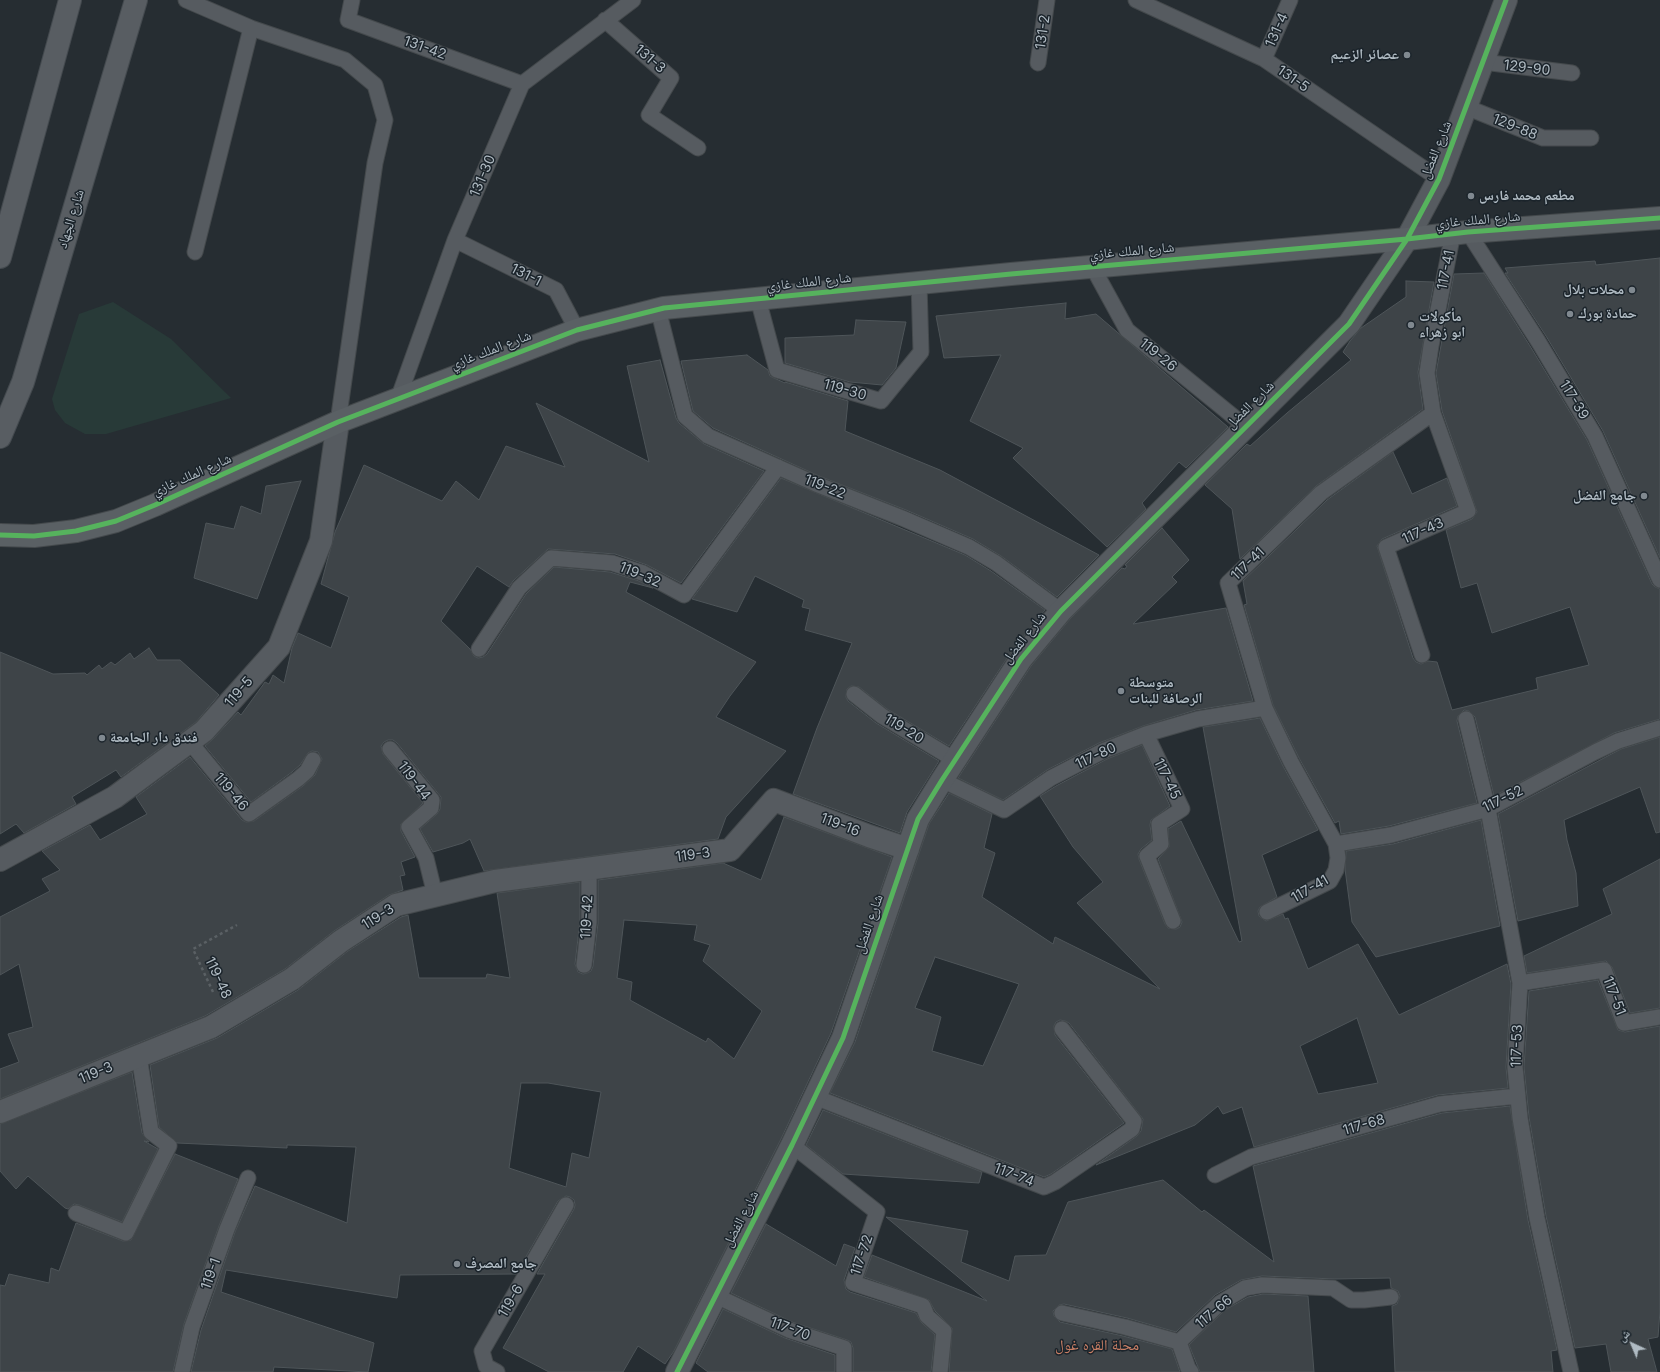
<!DOCTYPE html>
<meta charset="utf-8">
<style>
body{margin:0}
#map{position:relative;width:1660px;height:1372px;overflow:hidden;background:#262d32;font-family:Inter,"Noto Naskh Arabic",sans-serif}
canvas{display:block}
.north{position:absolute;left:1612px;top:1324px;width:40px;height:40px;-webkit-text-stroke:3px #1b242b;paint-order:stroke;rotate:316deg;font-size:11px;font-weight:700;line-height:16px;text-align:center;color:#b0bbc3}
.north::after{content:'';display:block;margin:auto;width:14px;height:18px;background:#b0bbc3;clip-path:polygon(50% 0,100% 100%,50% 72%,0 100%)}
</style>
<div id="map">
<canvas width="1660" height="1372"></canvas>
<div class="north">ش</div>
</div>
<script>
const ctx = document.querySelector('canvas').getContext('2d');
ctx.lineJoin = 'round';
function paint(path, color) {
  ctx.fillStyle = color;
  ctx.fill(path, 'evenodd');
}
function poly(rows) {
  const path = new Path2D();
  for (const r of rows) {
    path.moveTo(r[0], r[1]);
    for (let i = 2; i < r.length; i += 2) path.lineTo(r[i], r[i + 1]);
  }
  return path;
}
function trace(path, color, width, dash) {
  ctx.strokeStyle = color;
  ctx.lineWidth = width;
  ctx.lineCap = dash ? 'butt' : 'round';
  ctx.setLineDash(dash || []);
  ctx.stroke(path);
}
function drawText(font, color, halo, rows, align = 'center') {
  ctx.font = font + ' Inter,"Noto Naskh Arabic",sans-serif';
  ctx.lineWidth = 3;
  ctx.setLineDash([]);
  ctx.textBaseline = 'middle';
  ctx.strokeStyle = halo;
  ctx.fillStyle = color;
  for (const [text, x, y, turn = 0] of rows) {
    ctx.save();
    ctx.translate(x, y);
    ctx.rotate((+turn || 0) * Math.PI / 180);
    ctx.textAlign = isNaN(turn) ? turn : align;
    if (halo) ctx.strokeText(text, 0, 0);
    ctx.fillText(text, 0, 0);
    ctx.restore();
  }
}
const green = poly([
 [113,302,171,339,231,398,106,434,85,434,65,423,55,410,52,399,79,314]
]);
const building = poly([
 [1660,258,1660,558,1603,431,1546,336,1505,273,1508,273,1505,268,1595,261,1596,265,1660,258],
 [1484,273,1530,346,1587,440,1652,584,1655,587,1660,589,1660,719,1614,733,1494,796,1475,717,1469,711,1464,710,1458,716,1457,721,1477,803,1389,826,1341,834,1339,821,1335,823,1299,758,1273,705,1244,605,1247,604,1243,581,1327,500,1393,452,1412,494,1447,478,1457,506,1382,539,1377,546,1413,658,1416,662,1421,664,1428,661,1437,662,1452,710,1538,689,1536,678,1589,665,1570,607,1492,633,1477,583,1461,588,1446,530,1472,519,1477,512,1442,411,1436,373,1454,274,1484,273],
 [1406,281,1434,282,1418,372,1423,409,1316,486,1240,559,1232,509,1205,485,1247,444,1250,446,1287,413,1351,360,1343,352,1350,341,1361,328,1406,297,1406,281],
 [1066,303,1065,319,1096,314,1228,427,1186,468,1179,462,1142,503,1146,509,1107,547,1013,458,1023,448,970,421,1001,355,944,358,936,316,1066,303],
 [856,320,906,322,896,368,882,385,850,382,785,363,785,338,854,335,856,320],
 [747,355,768,370,770,376,774,378,785,383,785,382,848,401,845,431,940,470,1099,555,1057,597,1001,556,973,539,906,510,819,476,713,428,693,411,681,361,747,355],
 [660,360,676,418,679,423,704,444,764,471,681,583,647,565,615,554,548,549,513,581,509,587,477,566,441,621,470,649,474,656,478,658,483,657,487,654,526,594,554,567,610,572,639,581,653,588,630,582,626,592,756,662,730,696,716,717,786,751,726,817,718,839,484,871,470,839,463,843,433,852,420,829,437,814,440,809,441,797,397,743,393,740,388,740,384,742,381,746,383,754,423,803,401,824,401,831,415,857,401,862,405,875,400,876,403,890,389,895,334,931,285,969,205,1016,0,1099,0,1069,19,1062,8,1034,33,1027,19,964,0,975,0,917,50,891,42,879,60,870,42,851,90,825,100,840,147,814,136,797,190,757,242,820,246,822,254,821,303,786,315,775,322,759,318,752,312,751,308,753,300,765,292,772,251,802,205,746,213,739,238,712,241,715,265,682,269,684,273,675,284,683,292,648,298,633,331,648,349,597,321,584,335,532,364,465,442,501,456,481,479,500,506,446,565,467,536,403,649,462,627,366,660,360],
 [781,478,965,555,991,571,1045,610,1011,652,949,746,887,709,859,687,851,686,847,689,846,697,848,701,876,723,939,761,907,812,900,833,793,794,817,728,852,643,805,630,810,609,802,607,804,600,755,576,737,612,692,599,781,478],
 [301,481,257,599,194,578,206,523,234,529,241,506,261,514,266,486,301,481],
 [1162,528,1189,560,1172,577,1177,582,1133,624,1226,608,1253,701,1196,710,1143,726,1099,743,1047,770,1003,800,958,778,1031,666,1070,619,1122,568,1125,569,1127,566,1125,565,1162,528],
 [149,648,157,660,180,660,219,695,196,722,121,777,116,770,72,797,76,804,24,833,16,824,0,834,0,652,53,674,85,673,87,675,99,665,102,669,111,662,115,665,130,653,134,659,149,648],
 [1260,718,1283,766,1318,830,1262,855,1277,897,1260,907,1258,911,1259,916,1266,921,1283,914,1285,919,1288,918,1308,969,1358,944,1399,1015,1507,964,1511,984,1506,1067,1508,1088,1438,1095,1254,1147,1242,1107,1223,1114,1218,1106,1195,1125,1096,1165,1137,1136,1141,1131,1143,1119,1069,1023,1065,1021,1060,1020,1056,1022,1054,1026,1055,1035,1124,1123,1051,1174,1044,1177,830,1093,855,1042,929,824,949,793,992,814,984,848,995,853,982,897,1053,944,1055,937,1160,989,1077,903,1103,882,1073,847,1040,796,1056,786,1107,759,1142,745,1170,806,1151,820,1150,825,1152,840,1141,849,1138,854,1139,859,1165,924,1168,928,1176,929,1180,927,1182,922,1158,859,1169,847,1168,829,1181,821,1239,942,1242,941,1203,727,1260,718],
 [935,957,1019,984,983,1066,932,1051,941,1017,915,1008,935,957],
 [1357,1018,1378,1083,1318,1094,1300,1046,1357,1018],
 [1660,737,1660,832,1656,833,1640,787,1564,820,1567,840,1576,873,1578,906,1518,921,1498,814,1621,749,1660,737],
 [784,817,892,857,831,1033,781,1139,674,1351,665,1364,638,1346,623,1372,549,1372,503,1348,545,1274,537,1274,574,1209,575,1205,574,1200,570,1197,566,1196,558,1201,516,1274,400,1275,397,1298,226,1270,221,1292,374,1343,368,1372,274,1367,273,1372,191,1372,201,1330,235,1232,255,1186,347,1223,356,1147,287,1145,287,1148,177,1143,159,1127,150,1065,217,1038,298,990,348,951,401,917,408,915,419,978,486,978,487,974,510,978,497,893,580,882,580,921,575,964,578,972,583,974,587,973,591,971,593,966,598,923,598,880,723,863,761,880,784,817],
 [624,920,697,925,694,940,710,945,703,961,762,1011,734,1059,708,1038,706,1042,630,1000,632,982,617,978,624,920],
 [521,1083,548,1083,601,1092,589,1158,572,1153,566,1187,509,1168,521,1083],
 [1481,820,1500,926,1376,957,1352,922,1345,869,1346,851,1393,844,1481,820],
 [1660,859,1660,1008,1630,1013,1612,967,1606,961,1527,973,1524,956,1612,914,1603,889,1660,859],
 [1598,980,1618,1030,1625,1032,1660,1026,1660,1311,1658,1337,1648,1339,1657,1372,1611,1372,1606,1344,1575,1348,1546,1216,1529,1117,1524,1067,1529,991,1598,980],
 [132,1072,142,1133,149,1142,144,1141,158,1149,122,1222,79,1205,74,1204,68,1209,65,1208,28,1176,16,1189,0,1171,0,1124,132,1072],
 [1510,1106,1528,1220,1557,1350,1551,1351,1553,1372,1395,1372,1392,1306,1397,1304,1400,1296,1398,1291,1391,1288,1390,1278,1335,1279,1262,1276,1241,1280,1215,1295,1176,1332,1127,1318,1064,1304,1059,1305,1053,1311,1054,1316,1060,1322,1123,1336,1172,1349,1180,1372,949,1372,952,1328,935,1311,929,1300,864,1277,872,1255,987,1301,886,1217,968,1231,961,1262,1009,1281,1015,1256,1046,1255,1068,1202,1163,1180,1202,1212,1204,1210,1274,1262,1253,1166,1442,1113,1510,1106],
 [823,1110,982,1172,979,1183,843,1174,806,1145,823,1110],
 [175,1154,238,1179,219,1226,184,1324,173,1372,0,1372,0,1285,5,1286,9,1274,49,1283,51,1268,59,1271,76,1223,123,1241,131,1240,175,1154],
 [766,1224,836,1266,844,1244,855,1248,844,1280,846,1289,850,1292,916,1313,921,1322,935,1335,931,1372,853,1372,853,1348,851,1342,847,1340,792,1322,731,1293,766,1224],
 [1263,1294,1308,1296,1314,1372,1200,1372,1189,1345,1225,1310,1248,1297,1263,1294],
 [723,1309,785,1338,835,1355,835,1372,708,1372,696,1363,723,1309]
]);
const path = poly([
 [213,992,193,949,237,925]
]);
const lane = poly([
 [186,0,251,28,345,60,375,85,385,120,375,163,338,422],
 [352,0,348,20,522,84],
 [1136,0,1264,59,1439,179],
 [605,20,671,78,649,115,698,148],
 [1264,59,1290,0],
 [1483,62,1572,73],
 [1038,63,1047,0],
 [1466,107,1543,138,1591,138],
 [1468,232,1538,341,1595,436,1660,580],
 [455,240,556,290,577,330],
 [195,252,251,28],
 [1092,266,1127,330,1245,426],
 [758,299,777,370,881,401,921,352,919,283],
 [658,309,685,416,708,436,816,484,902,518,969,547,996,563,1061,611],
 [398,399,455,240,522,84,633,0],
 [479,649,519,588,551,558,612,563,643,573,684,595,778,467],
 [1422,655,1386,547,1468,511,1433,413],
 [854,694,882,716,955,760],
 [1466,719,1488,809,1520,983,1515,1067,1520,1118,1537,1218,1571,1372],
 [1146,734,1182,809,1159,824,1161,844,1147,856,1173,921],
 [189,741,249,814,298,779,307,771,313,760],
 [390,749,432,800,431,808,409,827,426,858,435,895],
 [942,780,1004,810,1051,778,1103,751,1146,734,1198,719,1265,708],
 [1336,844,1391,835,1488,809,1595,752,1618,741,1660,728],
 [1267,912,1330,881,1336,870,1338,858,1336,844,1291,762,1265,708,1228,583,1321,493,1433,413,1427,373,1431,346,1453,233],
 [584,965,589,922,589,869],
 [1520,983,1604,970,1624,1023,1660,1017],
 [815,1097,1044,1187,1055,1182,1132,1129,1134,1121,1062,1029],
 [792,1145,877,1212,853,1283,923,1306,927,1316,944,1331,940,1372],
 [1215,1175,1251,1157,1440,1104,1518,1096],
 [76,1213,126,1233,169,1146,151,1132,139,1056],
 [716,1296,789,1330,844,1348,844,1372],
 [1062,1313,1125,1327,1179,1342,1220,1303,1245,1288,1262,1285,1333,1288,1351,1300,1364,1300,1391,1297],
 [1179,1342,1188,1368,1191,1372],
 [182,1372,192,1327,227,1229,248,1178],
 [497,1372,486,1366,482,1351,566,1205]
]);
const street = poly([
 [0,860,115,797,204,731,279,647,321,541,338,422],
 [0,1112,211,1027,292,979,341,941,396,905,495,881,730,850,774,800,869,836,908,849],
 [677,1372,792,1145,843,1038,918,819,942,780,1021,659,1061,611,1349,324,1407,239,1439,179,1506,0]
]);
const secondary = poly([
 [0,535,34,536,76,531,116,521,155,505,338,422,398,399,577,330,664,308,1011,274,1407,239,1468,232,1660,218]
]);
const primary = poly([
 [0,257,70,0],
 [0,437,23,382,136,0]
]);
const cycleway = poly([
 [0,535,34,536,76,531,116,521,155,505,338,422,398,399,577,330,664,308,1011,274,1407,239,1468,232,1660,218],
 [677,1372,792,1145,843,1038,918,819,942,780,1021,659,1061,611,1349,324,1407,239,1439,179,1506,0]
]);
const markers = [
 [1407,55,4,"#808990"],
 [1471,196,4,"#808990"],
 [1632,290,4,"#808990"],
 [1570,314,4,"#808990"],
 [1411,325,4,"#808990"],
 [1644,496,4,"#808990"],
 [1121,691,4,"#808990"],
 [102,738,4,"#808990"],
 [457,1264,4,"#808990"]
];
const streetNames = [
 ["131-4",1277,30,-66],
 ["131-2",1043,32,-82],
 ["131-42",425,48,20],
 ["131-3",650,59,41],
 ["129-90",1527,68,7],
 ["131-5",1293,79,35],
 ["129-88",1515,127,22],
 ["شارع الفضل",1436,150,-68],
 ["131-30",483,176,-67],
 ["شارع الجهاد",71,219,-73],
 ["شارع الملك غازي",1478,220,-5],
 ["شارع الملك غازي",1132,251,-5],
 ["117-41",1446,270,-79],
 ["131-1",526,275,27],
 ["شارع الملك غازي",809,282,-6],
 ["شارع الملك غازي",491,350,-21],
 ["119-26",1158,355,39],
 ["119-30",845,390,16],
 ["117-39",1574,400,59],
 ["شارع الفضل",1250,405,-45],
 ["شارع الملك غازي",192,475,-24],
 ["119-22",825,487,22],
 ["117-43",1423,531,-24],
 ["117-41",1248,564,-44],
 ["119-32",640,575,23],
 ["شارع الفضل",1024,638,-52],
 ["119-5",239,692,-49],
 ["119-20",904,729,31],
 ["117-80",1096,756,-25],
 ["117-45",1167,779,64],
 ["119-44",414,781,53],
 ["119-46",231,792,50],
 ["117-52",1503,799,-26],
 ["119-16",840,825,21],
 ["119-3",693,855,-8],
 ["117-41",1310,889,-30],
 ["119-3",378,917,-32],
 ["119-42",587,917,-87],
 ["شارع الفضل",869,924,-71],
 ["119-48",218,978,65],
 ["117-51",1614,996,69],
 ["117-53",1517,1046,-88],
 ["119-3",96,1073,-22],
 ["117-68",1364,1125,-16],
 ["117-74",1014,1175,21],
 ["شارع الفضل",741,1219,-63],
 ["117-72",862,1255,-71],
 ["119-1",211,1274,-70],
 ["119-6",511,1301,-60],
 ["117-66",1214,1312,-40],
 ["117-70",790,1329,21]
];
const poiNames = [
 ["عصائر الزعيم",1399,55,"right"],
 ["مطعم محمد فارس",1479,196],
 ["محلات بلال",1624,290,"right"],
 ["حمادة بورك",1578,314],
 ["مأكولات",1419,317],
 ["ابو زهراء",1419,333],
 ["جامع الفضل",1636,496,"right"],
 ["متوسطة",1129,683],
 ["الرصافة للبنات",1129,699],
 ["فندق دار الجامعة",110,738],
 ["جامع المصرف",465,1264]
];
const neighbourhoodNames = [
 ["محلة القره غول",1097,1345]
];
paint(green, '#283a38');
paint(building, '#3e4448');
trace(building, '#4e5559', 1);
trace(lane, '#44494c', 17);
trace(street, '#44494c', 24);
trace(secondary, '#44494c', 24);
trace(primary, '#444a4f', 24);
trace(path, '#5a6064', 2.5, [3, 3]);
trace(lane, '#565b60', 15);
trace(street, '#565b60', 22);
trace(secondary, '#5a6064', 22);
trace(primary, '#585d62', 22);
trace(cycleway, '#56b35d', 5);
for (const [x, y, r, color] of markers) {
  const dot = new Path2D();
  dot.arc(x, y, r, 0, 2 * Math.PI);
  ctx.fillStyle = color;
  ctx.fill(dot);
  trace(dot, '#1b242b', 1.5);
}
drawText('14px', '#b0bbc3', '#1b242b', streetNames);
drawText('bold 14px', '#b0bbc3', '#1b242b', poiNames, 'left');
drawText('15px', '#c97f65', '#1b242b', neighbourhoodNames);
</script>
